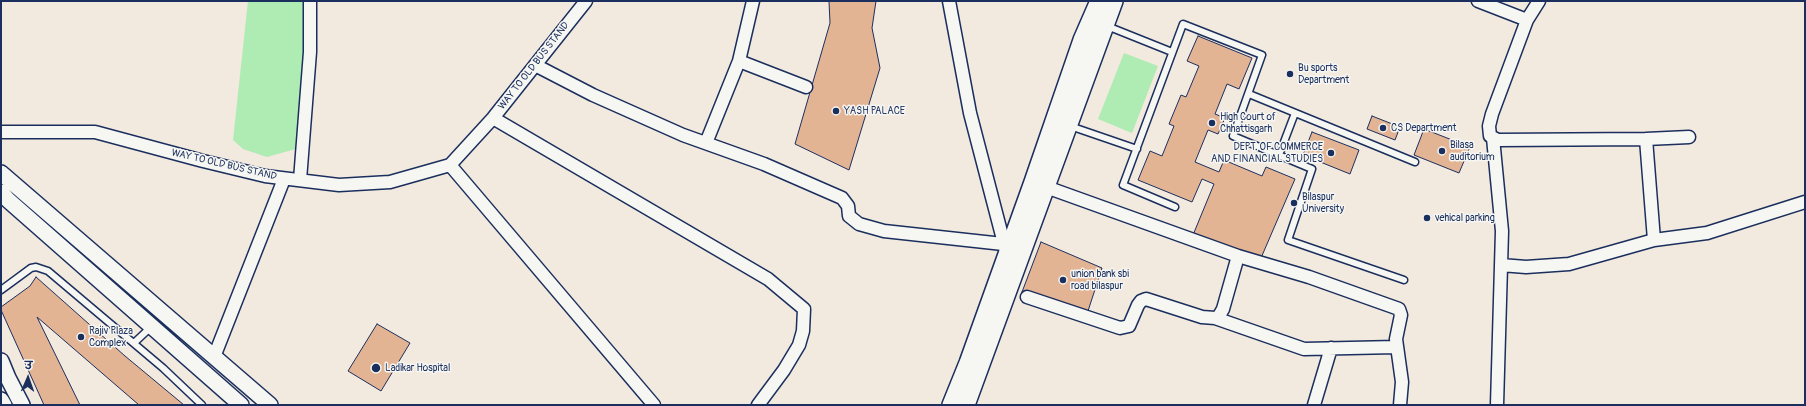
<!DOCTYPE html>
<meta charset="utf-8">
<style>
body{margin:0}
#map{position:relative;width:1806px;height:406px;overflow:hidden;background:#f2e9df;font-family:Pangolin,"Playpen Sans Deva",sans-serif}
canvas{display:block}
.frame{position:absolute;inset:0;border:2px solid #1b2f5e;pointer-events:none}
.north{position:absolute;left:8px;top:358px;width:40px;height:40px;-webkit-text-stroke:3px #f6f6f2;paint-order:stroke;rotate:2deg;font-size:11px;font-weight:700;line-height:16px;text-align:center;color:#1b2f5e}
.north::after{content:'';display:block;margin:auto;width:14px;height:18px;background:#1b2f5e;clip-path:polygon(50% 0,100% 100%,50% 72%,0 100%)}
</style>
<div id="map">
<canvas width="1806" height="406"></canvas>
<div class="frame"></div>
<div class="north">उ</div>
</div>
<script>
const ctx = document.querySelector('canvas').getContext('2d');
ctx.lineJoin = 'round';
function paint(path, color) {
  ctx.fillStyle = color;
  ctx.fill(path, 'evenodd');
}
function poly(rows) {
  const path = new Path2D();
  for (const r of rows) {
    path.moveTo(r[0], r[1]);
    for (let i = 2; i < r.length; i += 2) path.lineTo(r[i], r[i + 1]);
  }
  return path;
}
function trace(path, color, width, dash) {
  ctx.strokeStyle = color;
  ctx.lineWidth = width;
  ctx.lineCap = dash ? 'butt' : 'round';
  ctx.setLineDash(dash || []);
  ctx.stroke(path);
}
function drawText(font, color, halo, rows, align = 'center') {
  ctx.font = font + ' Pangolin,sans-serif';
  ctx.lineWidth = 3;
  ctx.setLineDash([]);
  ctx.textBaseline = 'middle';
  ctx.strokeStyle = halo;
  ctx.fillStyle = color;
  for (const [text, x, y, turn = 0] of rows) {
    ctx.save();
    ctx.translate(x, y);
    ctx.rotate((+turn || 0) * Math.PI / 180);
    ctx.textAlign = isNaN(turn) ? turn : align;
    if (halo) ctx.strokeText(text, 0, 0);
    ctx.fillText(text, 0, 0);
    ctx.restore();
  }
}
const green = poly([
 [248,1,308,1,299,148,267,157,243,149,233,140],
 [1124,53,1158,66,1132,133,1098,119]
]);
const building = poly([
 [829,1,876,1,872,28,880,68,849,170,795,144,830,23,829,1],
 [1198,36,1252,58,1239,89,1227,84,1215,114,1225,118,1218,134,1208,130,1195,162,1219,172,1224,160,1262,176,1266,167,1295,179,1261,258,1193,235,1214,184,1202,179,1192,202,1138,180,1150,151,1162,156,1174,126,1169,124,1181,95,1186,97,1199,66,1187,61,1198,36],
 [1372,116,1400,127,1395,140,1367,129,1372,116],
 [1424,129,1470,147,1459,173,1414,155,1424,129],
 [1312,132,1359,150,1350,174,1303,155,1312,132],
 [1041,242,1102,268,1088,311,1022,292,1041,242],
 [36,277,125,356,184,405,139,405,37,317,80,405,44,405,1,310,1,307,30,286,36,277],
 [377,324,410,343,381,391,348,371,377,324]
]);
const service = poly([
 [1107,26,1172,52],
 [1249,94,1415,162],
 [1070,126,1137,149],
 [1279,155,1295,113],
 [1175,207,1123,185,1183,24,1262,55,1233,136,1312,169,1288,240,1404,280],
 [1,290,31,268,36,267,48,271,163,368,202,405],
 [134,343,151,327]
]);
const minor = poly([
 [949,1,970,113,1006,251],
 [1478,1,1527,20],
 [1539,1,1527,20,1492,114,1489,126,1490,136,1498,140,1646,139,1689,137],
 [739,61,806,87],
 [535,65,593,95,683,135,764,164,842,198,848,206,849,216,859,224,884,231,1003,244],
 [493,118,768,279,804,309,803,331,799,345,784,370,758,405],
 [1,132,95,132,203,161,265,176,339,185,390,182,450,165,493,118,586,1],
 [1493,138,1502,231,1497,405],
 [1646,139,1654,240],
 [706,143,739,61,753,1],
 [450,165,654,405],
 [300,180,310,52,310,1],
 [1046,187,1238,256,1309,277,1399,309,1401,315,1396,339,1402,382,1400,405],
 [1501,265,1526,267,1569,264,1654,240,1707,233,1805,202],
 [1027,297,1120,328,1129,326,1138,305,1141,301,1146,299,1202,317,1215,318,1219,316,1223,309,1238,256],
 [1215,318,1304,349,1396,347],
 [214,357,284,179],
 [1314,405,1331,348]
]);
const tertiary = poly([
 [1,173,270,405],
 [1,192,8,200,241,405],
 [1,361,8,378,22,405],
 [1,400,4,405]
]);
const secondary = poly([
 [951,405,968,363,1033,182,1082,40,1099,1],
 [966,405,1114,1]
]);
const markers = [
 [1290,74,4,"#1b2f5e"],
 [836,111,4,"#1b2f5e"],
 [1212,123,4,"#1b2f5e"],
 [1383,128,4,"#1b2f5e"],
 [1442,151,4,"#1b2f5e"],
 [1331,153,4,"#1b2f5e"],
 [1294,203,4,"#1b2f5e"],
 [1427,218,4,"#1b2f5e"],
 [1063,280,4,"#1b2f5e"],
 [81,337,4,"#1b2f5e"],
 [376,368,5,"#1b2f5e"]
];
const streetNames = [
 ["WAY TO OLD BUS STAND",534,66,-52],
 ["WAY TO OLD BUS STAND",224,165,13]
];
const poiNames = [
 ["Bu sports",1298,68],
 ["Department",1298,80],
 ["YASH PALACE",844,111],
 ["High Court of",1220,117],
 ["Chhattisgarh",1220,129],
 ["CS Department",1391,128],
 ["Bilasa",1450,145],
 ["auditorium",1450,157],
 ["DEPT. OF COMMERCE",1323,147,"right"],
 ["AND FINANCIAL STUDIES",1323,159,"right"],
 ["Bilaspur",1302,197],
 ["University",1302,209],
 ["vehical parking",1435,218],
 ["union bank sbi",1071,274],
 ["road bilaspur",1071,286],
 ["Rajiv Plaza",89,331],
 ["Complex",89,343],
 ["Ladikar Hospital",385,368]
];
paint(green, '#aeecb3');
paint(building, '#e3b494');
trace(building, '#1b2f5e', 1);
trace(service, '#1b2f5e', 9);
trace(minor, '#1b2f5e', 15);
trace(tertiary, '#1b2f5e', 18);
trace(secondary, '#1b2f5e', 20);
trace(service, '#f6f6f2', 6);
trace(minor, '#f6f6f2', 12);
trace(tertiary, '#f6f6f2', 15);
trace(secondary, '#f6f6f2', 17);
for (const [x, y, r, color] of markers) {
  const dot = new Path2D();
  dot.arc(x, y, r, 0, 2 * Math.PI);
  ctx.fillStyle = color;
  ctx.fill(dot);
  trace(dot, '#f6f6f2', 1.5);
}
drawText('10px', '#1b2f5e', '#f6f6f2', streetNames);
drawText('10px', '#1b2f5e', '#f6f6f2', poiNames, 'left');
</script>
